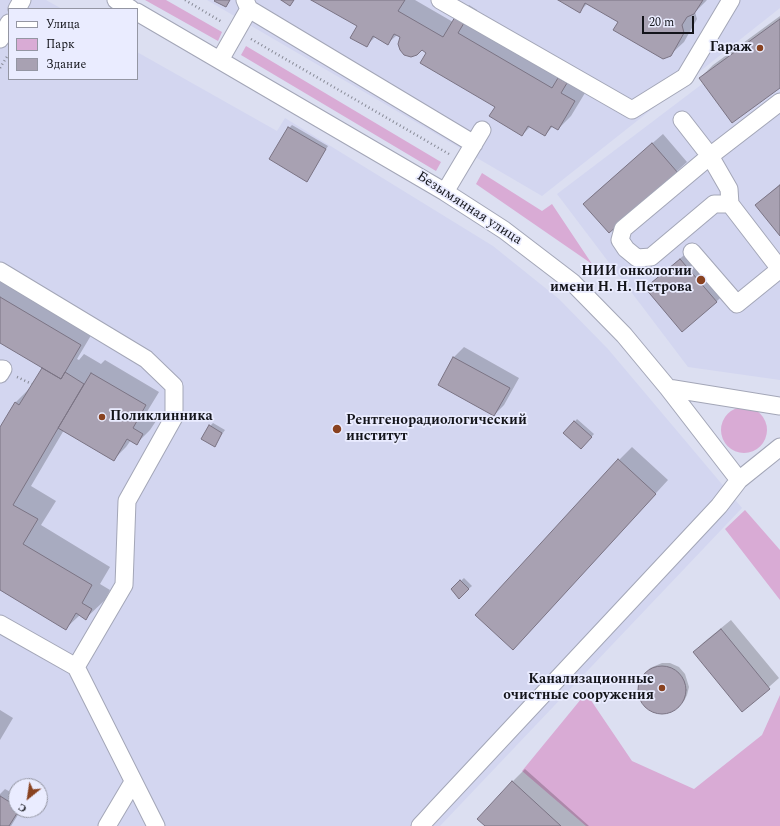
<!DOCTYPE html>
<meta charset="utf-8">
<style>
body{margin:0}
#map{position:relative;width:780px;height:826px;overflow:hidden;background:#dcdff1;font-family:Spectral,serif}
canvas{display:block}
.legend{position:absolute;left:8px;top:8px;width:130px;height:72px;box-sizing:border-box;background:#eaecff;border:1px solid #9496a3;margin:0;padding:5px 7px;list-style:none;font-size:12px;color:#13141a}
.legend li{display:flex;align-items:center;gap:8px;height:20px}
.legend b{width:20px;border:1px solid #9496a3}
.north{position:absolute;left:8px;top:778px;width:40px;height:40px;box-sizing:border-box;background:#eaecff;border:1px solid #9496a3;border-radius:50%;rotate:210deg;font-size:11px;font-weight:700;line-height:16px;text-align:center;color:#13141a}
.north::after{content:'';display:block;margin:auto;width:14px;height:18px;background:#894220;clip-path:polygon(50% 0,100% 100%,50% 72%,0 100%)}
.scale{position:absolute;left:642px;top:16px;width:52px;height:18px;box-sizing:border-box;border:2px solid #13141a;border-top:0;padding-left:5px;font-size:12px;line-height:14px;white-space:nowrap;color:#13141a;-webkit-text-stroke:3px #eaecff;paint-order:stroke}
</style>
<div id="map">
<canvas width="780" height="826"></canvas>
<ul class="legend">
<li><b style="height:5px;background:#fff"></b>Улица</li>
<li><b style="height:11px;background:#d9abd5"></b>Парк</li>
<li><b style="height:11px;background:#a8a1b2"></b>Здание</li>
</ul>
<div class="north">С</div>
<div class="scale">20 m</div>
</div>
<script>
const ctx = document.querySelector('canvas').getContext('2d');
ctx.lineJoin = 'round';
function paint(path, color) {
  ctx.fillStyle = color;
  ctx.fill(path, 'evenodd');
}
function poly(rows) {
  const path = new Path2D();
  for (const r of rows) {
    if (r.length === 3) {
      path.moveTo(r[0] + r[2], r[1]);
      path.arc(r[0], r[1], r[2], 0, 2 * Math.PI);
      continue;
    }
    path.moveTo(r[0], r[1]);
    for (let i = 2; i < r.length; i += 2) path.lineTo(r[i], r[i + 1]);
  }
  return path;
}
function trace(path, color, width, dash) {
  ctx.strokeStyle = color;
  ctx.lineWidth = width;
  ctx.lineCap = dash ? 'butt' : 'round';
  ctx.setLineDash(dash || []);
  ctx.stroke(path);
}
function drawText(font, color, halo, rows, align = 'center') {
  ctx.font = font + ' Spectral,serif';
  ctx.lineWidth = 3.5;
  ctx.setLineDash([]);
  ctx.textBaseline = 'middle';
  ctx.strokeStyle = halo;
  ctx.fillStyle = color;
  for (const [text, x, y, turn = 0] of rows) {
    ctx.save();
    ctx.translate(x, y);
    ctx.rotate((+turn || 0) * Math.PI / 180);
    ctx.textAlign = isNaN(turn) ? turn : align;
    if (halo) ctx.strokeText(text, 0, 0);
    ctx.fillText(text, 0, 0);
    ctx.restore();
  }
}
const built = poly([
 [0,0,46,0,62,9,9,9,9,79,137,79,137,52,277,131,285,118,493,246,559,299,608,349,742,508,440,826,0,826],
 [16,786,40,786,40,810,16,810],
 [207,0,780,0,780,8,542,196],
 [780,25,780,380,688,367,557,194]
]);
const green = poly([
 [145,0,166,0,222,32,218,41],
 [246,46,441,162,436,171,241,55],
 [482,173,542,211,552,204,592,264,476,184],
 [744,430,23],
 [745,510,780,550,780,600,725,529],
 [586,693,632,761,694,789,762,735,780,695,780,826,586,826,522,771]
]);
const shadow = poly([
 [313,0,415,0,453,22,469,5,477,10,471,20,564,74,572,66,580,70,574,80,588,88,571,116,558,129,553,126,545,135,531,126,522,135,496,106,428,52,397,35,388,43,376,36,366,46,358,26],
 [560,0,707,0,695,12,697,19,684,42,670,55,619,21,588,3,580,11],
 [780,16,780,87,700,78,713,65],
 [292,125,328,146,307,180,289,128],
 [663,134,687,162,609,232,594,194],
 [780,184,780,235,756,205],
 [690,250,726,292,716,302,646,288],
 [0,277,93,332,77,359,79,360,84,354,101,364,105,360,159,392,145,415,156,421,150,430,137,443,131,440,126,447,113,460,64,430,31,486,56,501,41,525,110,567,100,584,110,590,105,600,86,618,80,615,66,628,0,589,0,429,15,403,31,387,43,367,0,342],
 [464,347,519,378,504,405,494,415,439,384,454,357],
 [577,419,594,434,581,448,565,433],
 [213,423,225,430,214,445,210,426],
 [632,447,668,480,526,635,619,460],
 [464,578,472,586,459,597,452,589],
 [731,620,779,678,742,711,694,652,704,642],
 [662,663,670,663,679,667,685,674,689,687,687,695,684,701,675,709,669,712,660,713,653,711,646,707,640,698,638,690,641,678,647,672,650,668],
 [0,710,13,718,0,740],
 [525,769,589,826,487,826,512,782],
 [5,789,16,795,16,810,21,810,11,826,0,826,0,794]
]);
const building = poly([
 [215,0,230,0,226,7,214,1,215,0],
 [281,0,294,0,290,6,281,0],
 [311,0,405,0,398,11,443,37,455,17,464,23,458,33,552,88,558,78,567,83,561,93,575,101,558,130,551,126,545,136,528,126,522,136,489,116,495,107,420,63,426,53,422,50,417,55,411,57,404,55,400,50,398,44,400,37,394,34,388,45,373,36,367,47,350,38,357,26,311,0],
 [558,0,703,0,694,14,687,17,682,25,684,33,671,56,663,59,613,30,618,22,585,3,580,13,558,0],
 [780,19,780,88,732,123,699,78,780,19],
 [288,127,326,149,307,182,269,159,288,127],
 [652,143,678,173,609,233,583,204,652,143],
 [780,185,780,236,755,205,780,185],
 [680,259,717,302,682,332,645,288,680,259],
 [0,297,81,345,61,379,0,343,0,297],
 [453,357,510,388,494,416,438,385,453,357],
 [42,368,61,379,65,372,84,384,13,505,38,519,23,544,92,585,82,603,92,609,86,620,76,613,66,630,0,590,0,427,15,402,19,405,42,368],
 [91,373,146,405,133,428,143,434,137,445,127,439,114,461,58,428,91,373],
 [574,421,592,437,581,449,563,433,574,421],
 [209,425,222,433,215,447,201,439,209,425],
 [618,459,656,494,513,650,475,615,618,459],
 [460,580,469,589,459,599,451,589,460,580],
 [721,629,770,689,742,712,693,652,721,629],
 [662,690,24],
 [512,781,561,826,485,826,477,819,512,781],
 [0,796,16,806,16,810,19,810,9,826,0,826,0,796]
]);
const path = poly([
 [185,0,222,22],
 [251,39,449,154],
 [0,68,8,55],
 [17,377,32,384]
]);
const minor = poly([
 [116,0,131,9],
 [440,0,632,110,685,77,731,0],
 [17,9,22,0],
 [249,9,474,144],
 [137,12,445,192,504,230,572,282,624,335,668,388,739,480],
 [0,39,9,23],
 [220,60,249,9,245,0],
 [682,120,710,156,729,189,730,204,780,269],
 [445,192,482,130],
 [730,204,714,204,651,257,637,258,626,249,620,240,623,229,710,156,780,102],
 [692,252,737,304,780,269],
 [0,271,146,359,174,386,174,417,127,501,124,585,76,667,0,624],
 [0,369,3,369,0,374],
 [668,388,780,406],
 [76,667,156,826],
 [107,826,133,782],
 [420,826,719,506,739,480,780,447]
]);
const markers = [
 [760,48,4,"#894220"],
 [701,280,5,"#894220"],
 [102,417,4,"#894220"],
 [337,429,5,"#894220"],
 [662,688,4,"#894220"]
];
const poiNames = [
 ["Гараж",752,48],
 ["НИИ онкологии",692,272],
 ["имени Н. Н. Петрова",692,288],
 ["Поликлинника",110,417,"left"],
 ["Рентгенорадиологический",346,421,"left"],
 ["институт",346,437,"left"],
 ["Канализационные",654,680],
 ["очистные сооружения",654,696]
];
const streetNames = [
 ["Безымянная улица",469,209,33]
];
paint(built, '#d3d6f0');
paint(green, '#d9abd5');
paint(shadow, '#0003');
paint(building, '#a8a1b2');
trace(building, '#7b7484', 1);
trace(minor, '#a3a6b7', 19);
trace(path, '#858894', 2.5, [1, 3]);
trace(minor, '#fff', 17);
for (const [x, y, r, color] of markers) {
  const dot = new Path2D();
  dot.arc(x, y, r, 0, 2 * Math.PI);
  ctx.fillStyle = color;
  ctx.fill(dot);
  trace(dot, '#eaecff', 1.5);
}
drawText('bold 14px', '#13141a', '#eaecff', poiNames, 'right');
drawText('14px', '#13141a', '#eaecff', streetNames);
</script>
